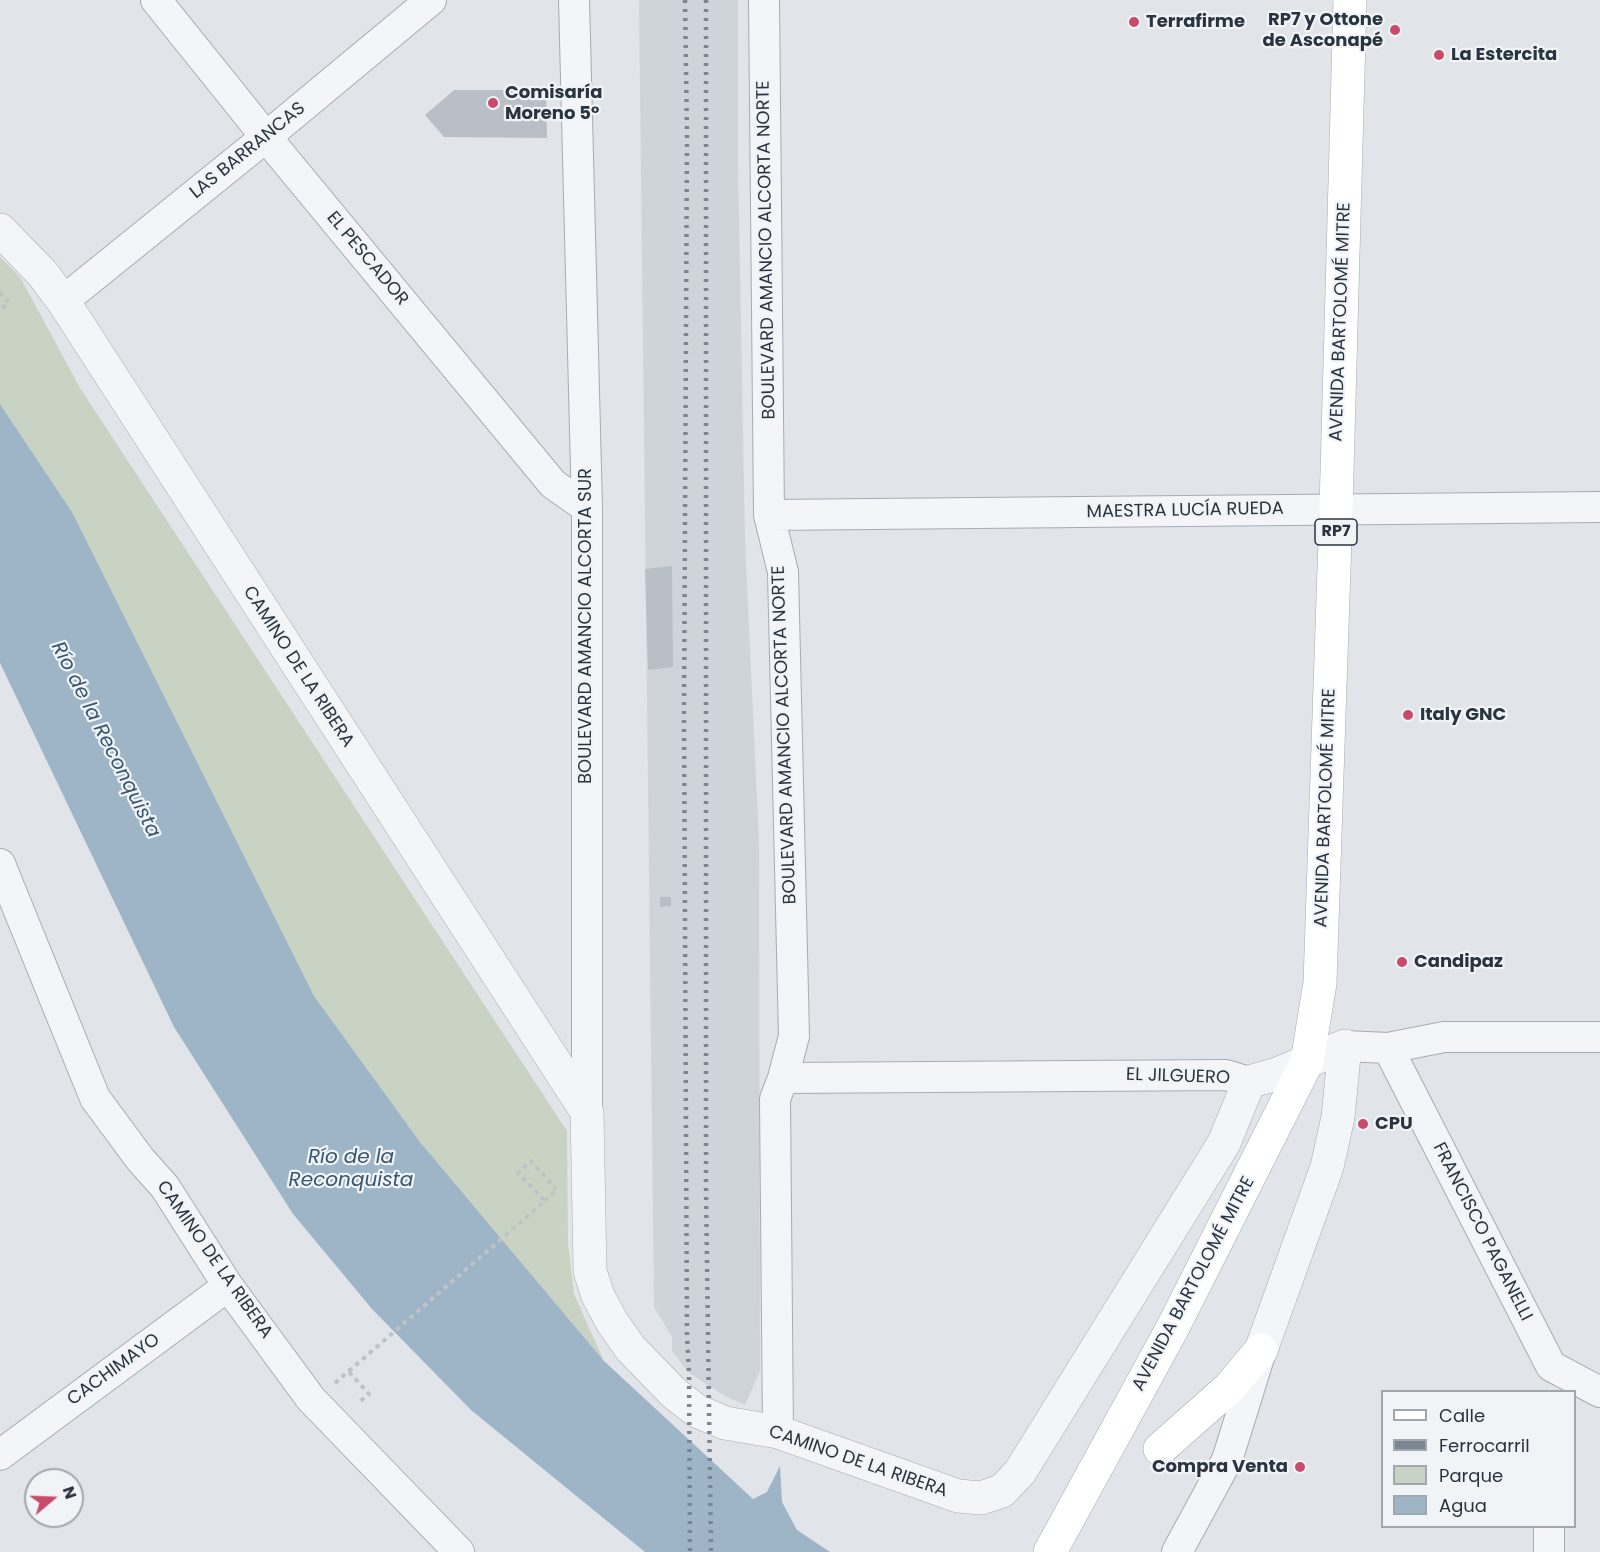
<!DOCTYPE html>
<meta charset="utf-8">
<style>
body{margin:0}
#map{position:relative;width:1600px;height:1552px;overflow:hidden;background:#e1e5e9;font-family:Poppins,sans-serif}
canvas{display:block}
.legend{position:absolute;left:1381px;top:1390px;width:195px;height:138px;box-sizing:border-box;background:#f1f4f7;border:2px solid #a1a7ae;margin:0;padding:8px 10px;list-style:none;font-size:18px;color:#2a3440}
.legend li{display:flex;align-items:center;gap:12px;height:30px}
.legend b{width:30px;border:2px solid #a1a7ae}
.north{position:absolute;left:24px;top:1468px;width:60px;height:60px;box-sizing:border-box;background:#f1f4f7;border:2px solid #a1a7ae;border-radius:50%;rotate:71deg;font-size:16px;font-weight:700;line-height:24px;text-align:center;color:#2a3440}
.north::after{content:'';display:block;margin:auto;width:21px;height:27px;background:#c84c69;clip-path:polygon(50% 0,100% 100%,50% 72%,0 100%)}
</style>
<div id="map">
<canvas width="1600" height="1552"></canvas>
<ul class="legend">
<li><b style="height:8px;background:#fff"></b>Calle</li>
<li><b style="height:8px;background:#7b8692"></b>Ferrocarril</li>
<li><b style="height:16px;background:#c8d3c3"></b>Parque</li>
<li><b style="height:16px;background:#9eb5c7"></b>Agua</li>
</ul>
<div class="north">N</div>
</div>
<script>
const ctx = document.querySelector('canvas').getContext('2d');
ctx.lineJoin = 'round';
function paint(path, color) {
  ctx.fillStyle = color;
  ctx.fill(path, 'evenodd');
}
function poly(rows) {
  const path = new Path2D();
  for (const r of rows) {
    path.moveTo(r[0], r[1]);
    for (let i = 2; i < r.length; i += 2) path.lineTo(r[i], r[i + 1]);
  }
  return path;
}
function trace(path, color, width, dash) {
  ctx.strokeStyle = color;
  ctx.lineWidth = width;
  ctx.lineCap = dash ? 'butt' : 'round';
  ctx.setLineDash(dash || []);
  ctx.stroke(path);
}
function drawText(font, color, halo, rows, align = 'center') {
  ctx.font = font + ' Poppins,sans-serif';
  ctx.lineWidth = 4.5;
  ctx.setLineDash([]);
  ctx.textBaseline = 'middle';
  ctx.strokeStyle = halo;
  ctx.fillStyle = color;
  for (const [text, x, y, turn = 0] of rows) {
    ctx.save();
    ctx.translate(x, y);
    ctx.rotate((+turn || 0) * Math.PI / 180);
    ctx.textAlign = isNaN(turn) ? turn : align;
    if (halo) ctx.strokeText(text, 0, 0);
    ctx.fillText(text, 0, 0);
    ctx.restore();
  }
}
const built = poly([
 [639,0,738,0,738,163,745,540,759,842,760,1371,745,1405,725,1396,689,1373,672,1351,672,1337,654,1307]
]);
const green = poly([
 [0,257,20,277,80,388,567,1131,568,1244,574,1294,604,1361,420,1142,314,996,72,512,0,404]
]);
const water = poly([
 [0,404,72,512,314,996,420,1142,604,1361,753,1499,767,1492,780,1466,782,1502,797,1530,830,1552,645,1552,471,1410,372,1309,293,1214,174,1027,0,663]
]);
const building = poly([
 [454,90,546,90,547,138,444,137,425,115],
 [672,566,673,667,648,670,645,569],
 [660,897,671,897,671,906,660,907]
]);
const path = poly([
 [0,292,9,303,0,310],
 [545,1201,556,1190],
 [349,1372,369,1394,358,1403],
 [335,1383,545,1201,518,1173,531,1161,556,1189]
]);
const minor = poly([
 [156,0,266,137,553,484,587,508],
 [574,0,587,508,587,1112],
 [764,0,769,515,783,572,794,1036,783,1078,775,1099,778,1432],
 [63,301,266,137,431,0],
 [769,515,1600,507],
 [0,864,95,1098,140,1159,165,1187,228,1286,311,1399,459,1552],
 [1345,1046,1388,1048,1444,1037,1600,1037],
 [1388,1048,1551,1366,1600,1392],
 [783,1078,1226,1075,1249,1082],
 [0,1455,228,1286],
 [1177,1552,1227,1460,1261,1351],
 [1549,1552,1549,1526]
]);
const tertiary = poly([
 [0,230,42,273,63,301,587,1112,590,1271,598,1296,612,1322,631,1349,675,1394,697,1411,725,1423,778,1432,958,1496,981,1498,1002,1491,1020,1472,1224,1143,1249,1082,1277,1074,1345,1046,1338,1117,1327,1167,1261,1350]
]);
const primary = poly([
 [1160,1449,1229,1388,1261,1350],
 [1050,1552,1172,1329,1307,1062,1320,983,1336,509,1350,0]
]);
const rail = poly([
 [685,0,687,135,684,714,687,1334,689,1373,690,1552],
 [706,0,706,1189,711,1552]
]);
const markers = [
 [1134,22,6,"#c84c69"],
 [1395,30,6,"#c84c69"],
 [1439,55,6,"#c84c69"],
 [493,103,6,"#c84c69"],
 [1408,715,6,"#c84c69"],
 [1402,962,6,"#c84c69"],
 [1363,1124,6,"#c84c69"],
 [1300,1467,6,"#c84c69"]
];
const shields = [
 [1336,532,42]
];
const shieldNames = [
 ["RP7",1336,532]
];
const poiNames = [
 ["RP7 y Ottone",1383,20,"right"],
 ["de Asconapé",1383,41,"right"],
 ["Terrafirme",1146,22],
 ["La Estercita",1451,55],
 ["Comisaría",505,93],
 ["Moreno 5°",505,114],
 ["Italy GNC",1420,715],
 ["Candipaz",1414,962],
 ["CPU",1375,1124],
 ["Compra Venta",1288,1467,"right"]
];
const streetNames = [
 ["LAS BARRANCAS",248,151,-39],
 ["BOULEVARD AMANCIO ALCORTA NORTE",767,250,-91],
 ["EL PESCADOR",367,259,50],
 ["AVENIDA BARTOLOMÉ MITRE",1341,322,-88],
 ["MAESTRA LUCÍA RUEDA",1185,511,-1],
 ["BOULEVARD AMANCIO ALCORTA SUR",586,626,-90],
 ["CAMINO DE LA RIBERA",298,667,57],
 ["BOULEVARD AMANCIO ALCORTA NORTE",785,735,-92],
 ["AVENIDA BARTOLOMÉ MITRE",1326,808,-88],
 ["EL JILGUERO",1178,1077,2],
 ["FRANCISCO PAGANELLI",1482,1232,63],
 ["CAMINO DE LA RIBERA",214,1260,55],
 ["AVENIDA BARTOLOMÉ MITRE",1194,1284,-62],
 ["CACHIMAYO",114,1370,-36],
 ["CAMINO DE LA RIBERA",858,1462,19]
];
const waterNames = [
 ["Río de la Reconquista",105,740,63],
 ["Río de la",351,1158],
 ["Reconquista",351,1181]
];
paint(built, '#cfd4db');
paint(green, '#c8d3c3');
paint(water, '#9eb5c7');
paint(building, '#b9bfc6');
trace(minor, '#a6acb3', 32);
trace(tertiary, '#a6acb3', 34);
trace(primary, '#a1aab4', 34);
trace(path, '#bfc3c8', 4, [4.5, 4.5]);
trace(minor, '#f4f5f8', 30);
trace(tertiary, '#f4f5f8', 33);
trace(primary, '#fff', 33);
trace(rail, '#7b8692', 4.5, [3, 6]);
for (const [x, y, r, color] of markers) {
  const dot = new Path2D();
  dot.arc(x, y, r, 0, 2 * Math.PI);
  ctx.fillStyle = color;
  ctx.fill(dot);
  trace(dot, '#f1f4f7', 2);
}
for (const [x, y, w] of shields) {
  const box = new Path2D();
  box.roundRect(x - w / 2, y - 13, w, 26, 4.5);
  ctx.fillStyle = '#f1f4f7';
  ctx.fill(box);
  trace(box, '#2a3440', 1.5);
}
drawText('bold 16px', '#2a3440', null, shieldNames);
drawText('bold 18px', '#2a3440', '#f1f4f7', poiNames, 'left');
drawText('18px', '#2a3440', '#f1f4f7', streetNames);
drawText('italic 20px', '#365672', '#f1f4f7', waterNames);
</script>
